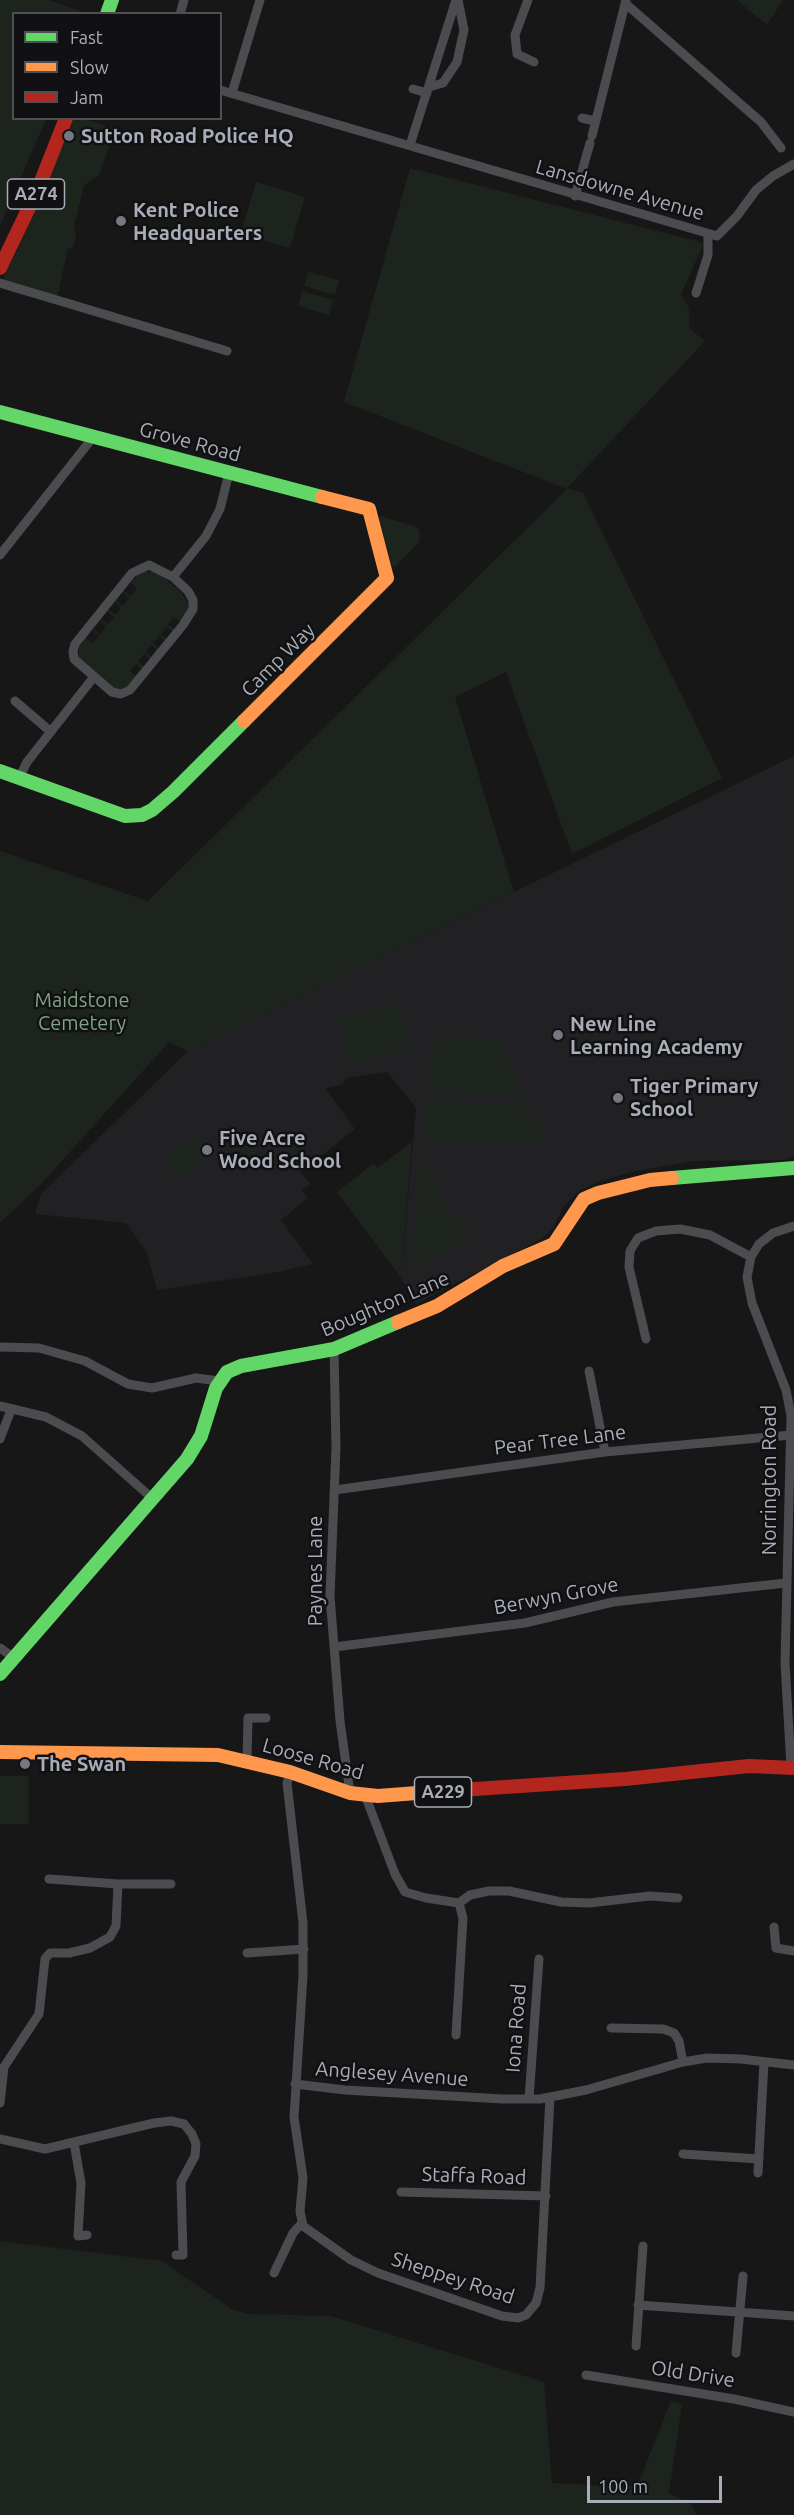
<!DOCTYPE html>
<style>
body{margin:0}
#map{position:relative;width:794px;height:2515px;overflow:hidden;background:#171717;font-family:Ubuntu,sans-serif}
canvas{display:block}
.legend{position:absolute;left:12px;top:12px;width:210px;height:108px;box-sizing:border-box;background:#111113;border:2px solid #4d4f55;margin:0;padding:8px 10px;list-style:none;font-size:18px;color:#a8adb8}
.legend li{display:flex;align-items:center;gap:12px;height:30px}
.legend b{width:30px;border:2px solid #4d4f55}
.scale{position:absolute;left:587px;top:2476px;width:135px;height:27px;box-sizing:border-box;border:3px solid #a8adb8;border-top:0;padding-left:8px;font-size:18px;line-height:21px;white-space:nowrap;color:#a8adb8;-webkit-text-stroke:4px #111113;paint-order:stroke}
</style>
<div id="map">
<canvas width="794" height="2515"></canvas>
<ul class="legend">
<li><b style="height:8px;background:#63d668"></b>Fast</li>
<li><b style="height:8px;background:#ff974d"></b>Slow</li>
<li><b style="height:8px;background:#b3261e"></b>Jam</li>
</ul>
<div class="scale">100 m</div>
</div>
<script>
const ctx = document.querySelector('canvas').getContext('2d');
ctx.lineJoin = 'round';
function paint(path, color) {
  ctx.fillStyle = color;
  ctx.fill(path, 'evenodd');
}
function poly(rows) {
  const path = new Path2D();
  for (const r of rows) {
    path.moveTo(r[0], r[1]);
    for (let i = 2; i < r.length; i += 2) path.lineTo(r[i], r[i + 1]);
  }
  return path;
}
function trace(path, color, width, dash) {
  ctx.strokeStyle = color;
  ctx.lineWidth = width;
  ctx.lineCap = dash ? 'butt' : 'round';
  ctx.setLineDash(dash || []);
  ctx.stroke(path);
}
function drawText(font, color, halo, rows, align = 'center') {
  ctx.font = font + ' Ubuntu,sans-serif';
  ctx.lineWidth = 5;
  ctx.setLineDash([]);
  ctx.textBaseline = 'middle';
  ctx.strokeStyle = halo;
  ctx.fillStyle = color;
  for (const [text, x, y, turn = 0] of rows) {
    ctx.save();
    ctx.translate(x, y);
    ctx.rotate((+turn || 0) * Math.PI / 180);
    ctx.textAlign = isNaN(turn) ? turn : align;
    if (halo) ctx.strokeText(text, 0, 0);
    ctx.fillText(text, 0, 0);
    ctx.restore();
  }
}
const built = poly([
 [794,756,794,1156,785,1160,693,1161,631,1172,598,1182,579,1191,564,1206,553,1228,541,1239,416,1304,401,1278,416,1108,387,1072,347,1078,342,1085,325,1088,355,1129,301,1172,310,1184,302,1190,308,1198,281,1220,313,1264,273,1273,157,1290,147,1253,126,1223,35,1214,41,1194,190,1049]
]);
const green = poly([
 [0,0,49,0,85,13,14,14,14,118,46,119,0,226],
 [737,0,783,0,767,25],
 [70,119,85,119,115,129,99,175,84,185,74,226,76,238,72,249,68,248,57,299,4,280,4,275,19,247],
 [410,168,704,243,681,294,689,308,689,328,705,341,567,488,583,493,722,778,572,854,506,672,455,697,514,892,187,1051,169,1042,42,1183,0,1223,0,851,148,901,567,489,344,402],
 [256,182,305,197,290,248,241,233],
 [308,272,339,280,335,295,304,286],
 [302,291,333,300,329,315,298,306],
 [381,516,417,527,420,532,419,542,395,567,392,566,379,518],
 [144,571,157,572,182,593,188,604,187,614,181,622,174,617,168,624,175,630,173,632,166,627,161,634,167,640,166,642,159,636,153,643,160,649,158,651,151,645,146,652,153,659,151,660,144,654,138,661,145,668,144,670,136,664,130,671,138,678,131,686,115,690,78,660,79,647,86,638,93,643,99,636,92,630,93,629,100,634,106,626,100,621,101,619,108,624,114,617,107,611,108,609,116,615,121,608,115,602,116,600,123,606,129,598,122,592,123,590,131,596,137,588,130,582],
 [400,1003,411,1048,349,1064,338,1018],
 [434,1038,497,1039,525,1098,431,1093,428,1087],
 [427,1101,526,1105,532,1110,545,1140,539,1145,430,1142,425,1137],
 [194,1137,209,1156,177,1181,162,1161],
 [412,1142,401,1278,337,1192,374,1163,377,1168],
 [427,1164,451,1219,460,1215,470,1239,458,1242,412,1270,420,1174,423,1165],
 [0,1776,29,1776,29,1824,0,1824],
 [0,2241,162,2261,233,2310,250,2314,331,2316,544,2382,552,2483,637,2487,671,2401,682,2404,669,2493,690,2503,697,2515,0,2515]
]);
const street = poly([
 [528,0,515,35,517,54,534,62],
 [625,3,761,122,781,148],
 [180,14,184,0],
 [429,87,443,83,457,62,464,30,458,0],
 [413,89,427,93],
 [220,90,717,236,737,216,756,190,773,176,794,164],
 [232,93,260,0],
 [582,118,595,121],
 [592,136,626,0],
 [410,145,456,0],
 [575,196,590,143],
 [0,283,227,351],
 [696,293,708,255,708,234],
 [0,555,94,436],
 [149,565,173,577,188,591,193,600,193,609,183,625,130,690,121,694,112,692,74,659,73,651,75,644,132,573,149,565],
 [173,577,206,536,220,509,229,473],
 [15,701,51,732],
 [19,778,27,762,93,678],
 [646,1339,629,1267,630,1251,638,1238,656,1231,680,1229,710,1235,751,1257],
 [0,1347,39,1348,85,1361,128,1384,152,1388,196,1378,219,1381],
 [334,1349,336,1448,330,1596,340,1721,350,1793],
 [589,1371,605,1452],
 [0,1406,46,1417,82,1436,153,1499],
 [0,1439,11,1410],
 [335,1490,605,1452,791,1435],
 [334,1647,525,1623,613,1602,786,1583],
 [0,1648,14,1658],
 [247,1761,248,1718,266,1718],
 [791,1767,785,1663,791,1416,786,1390,752,1303,747,1277,751,1257,759,1244,773,1233,794,1226],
 [290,1772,287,1783,303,1923,303,1976,294,2117,303,2178,300,2211,303,2226,351,2260,378,2273,502,2316,518,2318,526,2315,536,2303,540,2288,550,2097],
 [365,1795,395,1874,405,1892,426,1898,459,1903],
 [49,1879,118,1884,171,1884],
 [459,1903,470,1895,489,1891,509,1891,561,1902,589,1903,650,1896,678,1898],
 [774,1927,776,1948,794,1951],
 [247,1953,304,1949],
 [611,2028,663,2029,674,2033,679,2041,683,2062],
 [456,2035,463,1918,459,1903],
 [295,2084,345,2090,503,2099,540,2099,586,2090,683,2062,707,2058,741,2059,794,2065],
 [529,2099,539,1959],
 [0,2103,4,2067,39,2014,45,1959,50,1953,69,1953,90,1948,110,1937,116,1926,118,1884],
 [0,2139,45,2149,154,2123,171,2121,184,2124,192,2134,196,2144,195,2156,181,2182,183,2255,176,2255],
 [74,2143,81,2183,78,2236,87,2235],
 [683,2154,759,2159],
 [758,2173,764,2062],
 [401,2192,546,2196],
 [274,2273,293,2233,302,2223],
 [638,2305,794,2316],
 [636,2346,643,2246],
 [736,2353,743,2276],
 [586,2375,734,2399,794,2412]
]);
const fast = poly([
 [107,14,112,0],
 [0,412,322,497],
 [0,771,125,816,142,815,152,810,173,792,244,721],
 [672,1178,794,1168],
 [0,1674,187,1459,201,1436,216,1388,227,1372,241,1366,334,1349,398,1322]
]);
const slow = poly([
 [244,721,387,578,369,509,322,497],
 [398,1322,437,1306,503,1266,554,1244,584,1199,598,1193,650,1180,672,1178],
 [0,1752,218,1755,290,1772,350,1793,378,1796,430,1792]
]);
const jam = poly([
 [0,268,38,189,66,118],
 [430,1792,625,1779,749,1766,794,1768]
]);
const markers = [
 [69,136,6,"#757880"],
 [121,221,6,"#757880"],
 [558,1035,6,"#757880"],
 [618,1098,6,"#757880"],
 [207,1150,6,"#757880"],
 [25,1764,6,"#757880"]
];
const shields = [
 [36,194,57],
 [443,1792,57]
];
const shieldNames = [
 ["A274",36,194],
 ["A229",443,1792]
];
const poiNames = [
 ["Sutton Road Police HQ",81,136],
 ["Kent Police",133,210],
 ["Headquarters",133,233],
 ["New Line",570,1024],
 ["Learning Academy",570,1047],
 ["Tiger Primary",630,1086],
 ["School",630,1109],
 ["Five Acre",219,1138],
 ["Wood School",219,1161],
 ["The Swan",37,1764]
];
const streetNames = [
 ["Lansdowne Avenue",620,190,16],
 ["Grove Road",190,442,15],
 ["Camp Way",278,660,-45],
 ["Boughton Lane",385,1304,-23],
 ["Pear Tree Lane",560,1440,-7],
 ["Norrington Road",769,1480,-90],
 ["Paynes Lane",315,1571,-90],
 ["Berwyn Grove",556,1596,-11],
 ["Loose Road",313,1759,16],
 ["Iona Road",516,2028,-86],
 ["Anglesey Avenue",392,2074,4],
 ["Staffa Road",474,2176,2],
 ["Sheppey Road",453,2278,18],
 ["Old Drive",693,2374,9]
];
const parkNames = [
 ["Maidstone",82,1000],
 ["Cemetery",82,1023]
];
paint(built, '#212123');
paint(green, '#1d241e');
trace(street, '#4b4c50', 9);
trace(fast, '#63d668', 14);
trace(slow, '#ff974d', 14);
trace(jam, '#b3261e', 14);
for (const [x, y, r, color] of markers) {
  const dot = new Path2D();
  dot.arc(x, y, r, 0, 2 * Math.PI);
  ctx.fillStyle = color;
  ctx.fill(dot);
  trace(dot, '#111113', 2);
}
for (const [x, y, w] of shields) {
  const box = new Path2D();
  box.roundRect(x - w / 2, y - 15, w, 30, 4.5);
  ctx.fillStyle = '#111113';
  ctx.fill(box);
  trace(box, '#a8adb8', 1.5);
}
drawText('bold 18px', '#a8adb8', null, shieldNames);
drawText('bold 20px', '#a8adb8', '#111113', poiNames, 'left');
drawText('20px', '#a8adb8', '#111113', streetNames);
drawText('20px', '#7fa381', '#111113', parkNames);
</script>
